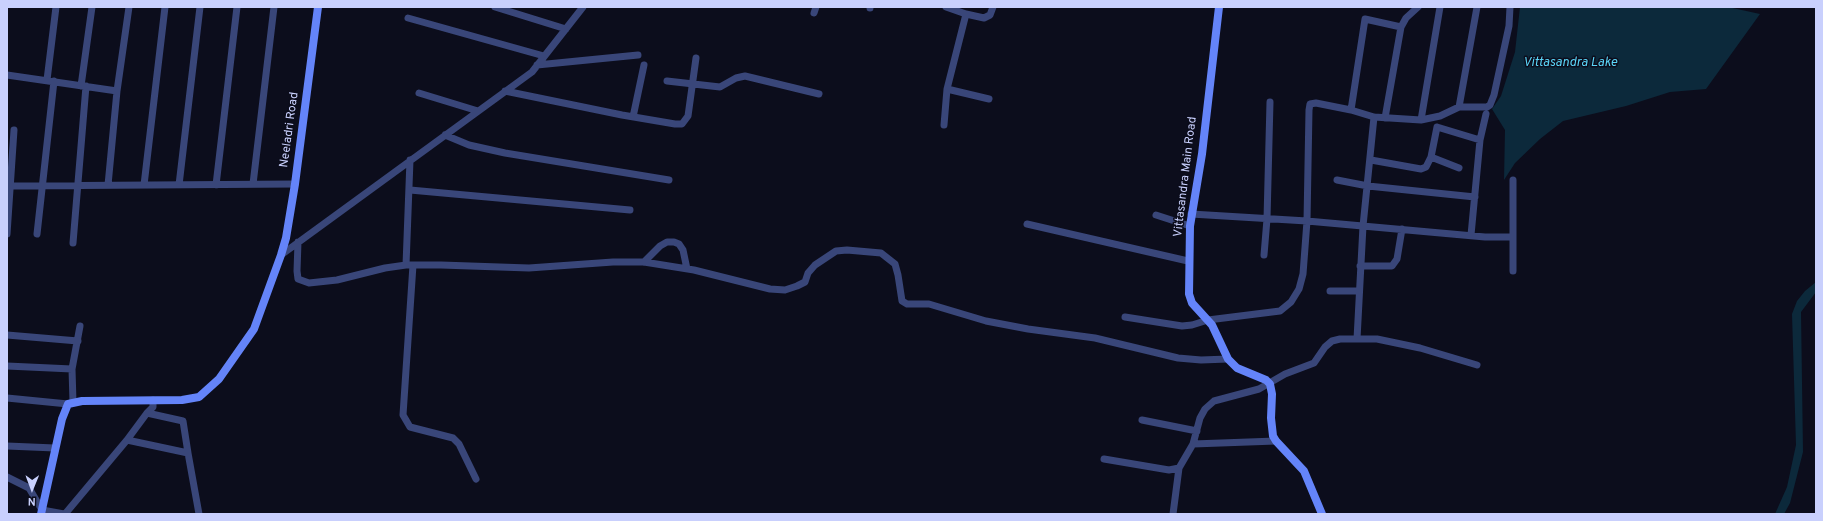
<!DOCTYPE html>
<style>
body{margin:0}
#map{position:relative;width:1823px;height:521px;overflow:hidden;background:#0c0d1c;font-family:Overpass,sans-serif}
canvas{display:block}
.frame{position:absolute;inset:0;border:8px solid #c9d0fd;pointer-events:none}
.north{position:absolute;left:12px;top:469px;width:40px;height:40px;-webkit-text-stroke:3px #0c0d1c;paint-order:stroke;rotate:181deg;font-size:11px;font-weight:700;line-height:16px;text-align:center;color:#c9d0fd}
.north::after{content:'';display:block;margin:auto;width:14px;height:18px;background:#c9d0fd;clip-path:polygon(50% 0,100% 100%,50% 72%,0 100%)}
</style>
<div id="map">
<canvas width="1823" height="521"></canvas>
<div class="frame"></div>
<div class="north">N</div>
</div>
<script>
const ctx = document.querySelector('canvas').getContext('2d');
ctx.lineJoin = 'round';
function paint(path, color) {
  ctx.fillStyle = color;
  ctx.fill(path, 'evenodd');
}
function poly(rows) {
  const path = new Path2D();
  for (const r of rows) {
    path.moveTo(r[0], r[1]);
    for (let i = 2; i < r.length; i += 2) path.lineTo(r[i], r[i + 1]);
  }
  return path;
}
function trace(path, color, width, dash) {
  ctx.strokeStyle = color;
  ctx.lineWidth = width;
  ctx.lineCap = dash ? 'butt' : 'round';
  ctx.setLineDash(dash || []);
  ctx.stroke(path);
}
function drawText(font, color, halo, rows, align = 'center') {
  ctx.font = font + ' Overpass,sans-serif';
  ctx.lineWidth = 3;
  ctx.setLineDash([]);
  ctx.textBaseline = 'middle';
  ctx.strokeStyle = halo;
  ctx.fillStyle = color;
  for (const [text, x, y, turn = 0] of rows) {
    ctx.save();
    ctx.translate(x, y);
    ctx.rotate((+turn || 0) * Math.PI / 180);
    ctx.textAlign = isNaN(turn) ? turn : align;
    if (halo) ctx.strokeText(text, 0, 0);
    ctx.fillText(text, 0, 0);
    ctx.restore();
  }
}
const water = poly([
 [1520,7,1728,7,1760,14,1706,89,1670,92,1626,106,1563,121,1540,139,1515,163,1504,180,1505,130,1492,109,1501,96,1515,52],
 [1816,282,1816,292,1801,312,1803,452,1790,503,1784,514,1775,514,1787,487,1796,445,1792,314,1797,301,1805,291]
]);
const street = poly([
 [495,7,566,29],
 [870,8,870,7],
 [814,13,816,7],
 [966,14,984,18,990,15,993,7],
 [408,18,544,56],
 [537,65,638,55],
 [7,75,117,91],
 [47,80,56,7],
 [667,81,720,87,736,78,745,76,819,94],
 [81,86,92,7],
 [947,89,989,99],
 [505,91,622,115,675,124,682,124,688,116,696,58],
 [419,93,478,111],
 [1459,107,1477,7],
 [1351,110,1365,19,1401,27],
 [633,117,644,65],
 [1385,118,1401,27,1406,18,1418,7],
 [1421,120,1440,7],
 [944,125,947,89,966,14,946,7],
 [445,135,469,145,505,153,669,180],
 [1431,157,1459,168],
 [1371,160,1421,169,1426,167,1431,157,1437,127,1480,140],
 [1337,180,1368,186,1475,197],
 [1513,180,1513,271],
 [253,184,274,7],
 [108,185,117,91,129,7],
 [144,185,165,7],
 [179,185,200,7],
 [216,185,237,7],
 [7,186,295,184],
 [410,190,630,210],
 [1191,214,1307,221,1485,237,1512,237],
 [1156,215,1190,226],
 [1027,224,1188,261],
 [7,234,14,130],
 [37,234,54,81],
 [1471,235,1480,140,1486,114],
 [298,242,297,271,298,279,309,283,337,280,385,268,406,265,441,265,529,268,613,262,644,262,694,270,770,289,785,290,797,286,805,282,808,273,815,265,836,251,847,250,881,253,895,264,898,275,902,301,907,304,929,304,986,321,1028,329,1095,338,1178,358,1201,360,1228,359],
 [73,243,86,86],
 [281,255,532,72,583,7],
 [1264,255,1267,219,1270,102],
 [644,262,660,246,667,242,674,242,679,244,683,250,687,269],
 [406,265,410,160],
 [413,265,403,415,410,427,453,438,459,444,476,479],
 [1360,266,1392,266,1397,259,1402,229],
 [1330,291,1358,291],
 [1125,317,1182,326,1192,325,1208,320,1280,311,1291,302,1299,289,1303,274,1307,221,1309,110,1310,104,1316,103,1351,110,1374,117,1421,120,1440,116,1459,107,1487,107,1490,105,1494,95,1509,26,1510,7],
 [7,335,78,341],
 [1357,339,1363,226,1374,117],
 [7,366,72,369],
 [7,398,68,404],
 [73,402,72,369,80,326],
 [147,413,153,407,153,400],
 [1142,420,1197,431],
 [127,440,147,413,183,421,188,453],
 [1193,444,1200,418,1205,409,1214,401,1259,389,1285,374,1314,363,1325,347,1332,341,1340,339,1377,339,1420,348,1477,365],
 [7,446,55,448],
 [1104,459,1169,470,1179,468,1193,444,1276,441],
 [7,477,29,488,42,510,64,514],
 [65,514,127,440,188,453,199,514],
 [1173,514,1179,468]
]);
const secondary = poly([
 [1219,7,1202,154,1190,226,1189,294,1192,303,1212,325,1228,359,1237,368,1266,380,1270,384,1272,394,1271,418,1273,436,1276,441,1304,471,1322,514],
 [41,514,62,419,68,404,82,401,182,400,199,397,219,379,254,329,281,255,286,238,295,184,318,7]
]);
const streetNames = [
 ["Neeladri Road",290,130,-82],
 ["Vittasandra Main Road",1186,177,-83]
];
const waterNames = [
 ["Vittasandra Lake",1570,63]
];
paint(water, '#0c293b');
trace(street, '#394679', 7);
trace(secondary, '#6484f9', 8);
drawText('12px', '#c9d0fd', '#0c0d1c', streetNames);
drawText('italic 13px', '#5bd6f9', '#0c0d1c', waterNames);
</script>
